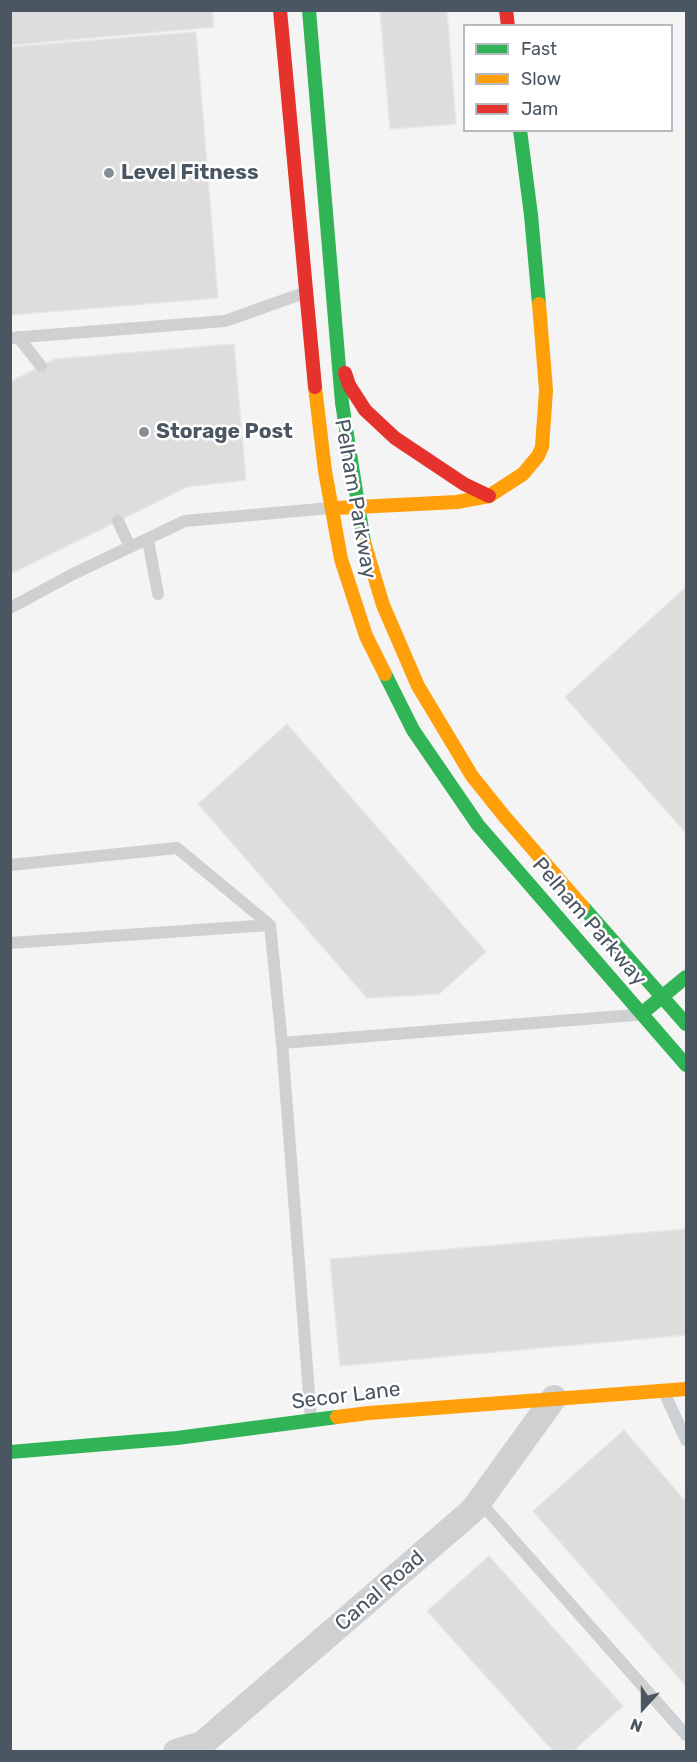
<!DOCTYPE html>
<style>
body{margin:0}
#map{position:relative;width:697px;height:1762px;overflow:hidden;background:#f4f4f4;font-family:Rubik,sans-serif}
canvas{display:block}
.frame{position:absolute;inset:0;border:12px solid #4a5661;pointer-events:none}
.legend{position:absolute;left:463px;top:24px;width:210px;height:108px;box-sizing:border-box;background:#fff;border:2px solid #b7bbc0;margin:0;padding:8px 10px;list-style:none;font-size:18px;color:#4a5661}
.legend li{display:flex;align-items:center;gap:12px;height:30px}
.legend b{width:30px;border:2px solid #b7bbc0}
.north{position:absolute;left:613px;top:1678px;width:60px;height:60px;-webkit-text-stroke:4px #fff;paint-order:stroke;rotate:201deg;font-size:16px;font-weight:700;line-height:24px;text-align:center;color:#4a5661}
.north::after{content:'';display:block;margin:auto;width:21px;height:27px;background:#4a5661;clip-path:polygon(50% 0,100% 100%,50% 72%,0 100%)}
</style>
<div id="map">
<canvas width="697" height="1762"></canvas>
<div class="frame"></div>
<ul class="legend">
<li><b style="height:8px;background:#30b455"></b>Fast</li>
<li><b style="height:8px;background:#ff9f0a"></b>Slow</li>
<li><b style="height:8px;background:#e5322d"></b>Jam</li>
</ul>
<div class="north">N</div>
</div>
<script>
const ctx = document.querySelector('canvas').getContext('2d');
ctx.lineJoin = 'round';
function paint(path, color) {
  ctx.fillStyle = color;
  ctx.fill(path, 'evenodd');
}
function poly(rows) {
  const path = new Path2D();
  for (const r of rows) {
    path.moveTo(r[0], r[1]);
    for (let i = 2; i < r.length; i += 2) path.lineTo(r[i], r[i + 1]);
  }
  return path;
}
function trace(path, color, width, dash) {
  ctx.strokeStyle = color;
  ctx.lineWidth = width;
  ctx.lineCap = dash ? 'butt' : 'round';
  ctx.setLineDash(dash || []);
  ctx.stroke(path);
}
function drawText(font, color, halo, rows, align = 'center') {
  ctx.font = font + ' Rubik,sans-serif';
  ctx.lineWidth = 5;
  ctx.setLineDash([]);
  ctx.textBaseline = 'middle';
  ctx.strokeStyle = halo;
  ctx.fillStyle = color;
  for (const [text, x, y, turn = 0] of rows) {
    ctx.save();
    ctx.translate(x, y);
    ctx.rotate((+turn || 0) * Math.PI / 180);
    ctx.textAlign = isNaN(turn) ? turn : align;
    if (halo) ctx.strokeText(text, 0, 0);
    ctx.fillText(text, 0, 0);
    ctx.restore();
  }
}
const building = poly([
 [10,10,212,10,214,27,10,45,10,10],
 [380,10,447,10,456,124,390,129,380,10],
 [196,32,218,298,10,315,10,47,196,32],
 [234,344,246,480,187,487,10,574,10,382,55,359,234,344],
 [686,587,686,833,565,697,686,587],
 [287,724,486,952,439,994,367,998,198,804,287,724],
 [686,1229,686,1335,340,1366,330,1259,686,1229],
 [624,1430,686,1502,686,1686,533,1511,624,1430],
 [489,1556,623,1706,572,1752,554,1752,427,1611,489,1556]
]);
const lane = poly([
 [18,337,41,366],
 [10,338,225,321,304,293],
 [118,521,130,547],
 [148,540,158,594],
 [10,608,73,574,185,521,330,508],
 [10,865,177,848,270,925],
 [10,943,270,925,282,1043],
 [664,1392,686,1440],
 [311,1420,282,1043,635,1015],
 [480,1502,686,1735]
]);
const street = poly([
 [176,1752,202,1744,473,1510,554,1398]
]);
const fast = poly([
 [309,10,342,403,364,542],
 [520,130,531,215,539,304],
 [385,674,413,730,478,825,686,1065],
 [583,907,686,1024],
 [646,1010,686,977],
 [10,1452,177,1438,337,1417]
]);
const slow = poly([
 [315,387,325,471,341,559,366,636,385,674],
 [337,508,457,502,489,496,523,474,538,456,542,447,546,390,539,304],
 [364,542,383,605,418,686,472,776,504,816,583,907],
 [337,1417,369,1413,686,1389]
]);
const jam = poly([
 [280,10,315,387],
 [506,10,508,26],
 [345,373,349,385,365,410,395,438,464,484,489,496]
]);
const markers = [
 [109,173,6,"#868d94"],
 [144,432,6,"#868d94"]
];
const poiNames = [
 ["Level Fitness",121,173],
 ["Storage Post",156,432]
];
const streetNames = [
 ["Pelham Parkway",355,499,80],
 ["Pelham Parkway",589,922,49],
 ["Secor Lane",346,1396,-7],
 ["Canal Road",380,1591,-41]
];
paint(building, '#ddddde');
trace(building, '#e5e6e7', 1.5);
trace(lane, '#ced0d2', 12);
trace(street, '#ced0d2', 26);
trace(fast, '#30b455', 14);
trace(slow, '#ff9f0a', 14);
trace(jam, '#e5322d', 14);
for (const [x, y, r, color] of markers) {
  const dot = new Path2D();
  dot.arc(x, y, r, 0, 2 * Math.PI);
  ctx.fillStyle = color;
  ctx.fill(dot);
  trace(dot, '#fff', 2);
}
drawText('bold 21px', '#4a5661', '#fff', poiNames, 'left');
drawText('21px', '#4a5661', '#fff', streetNames);
</script>
